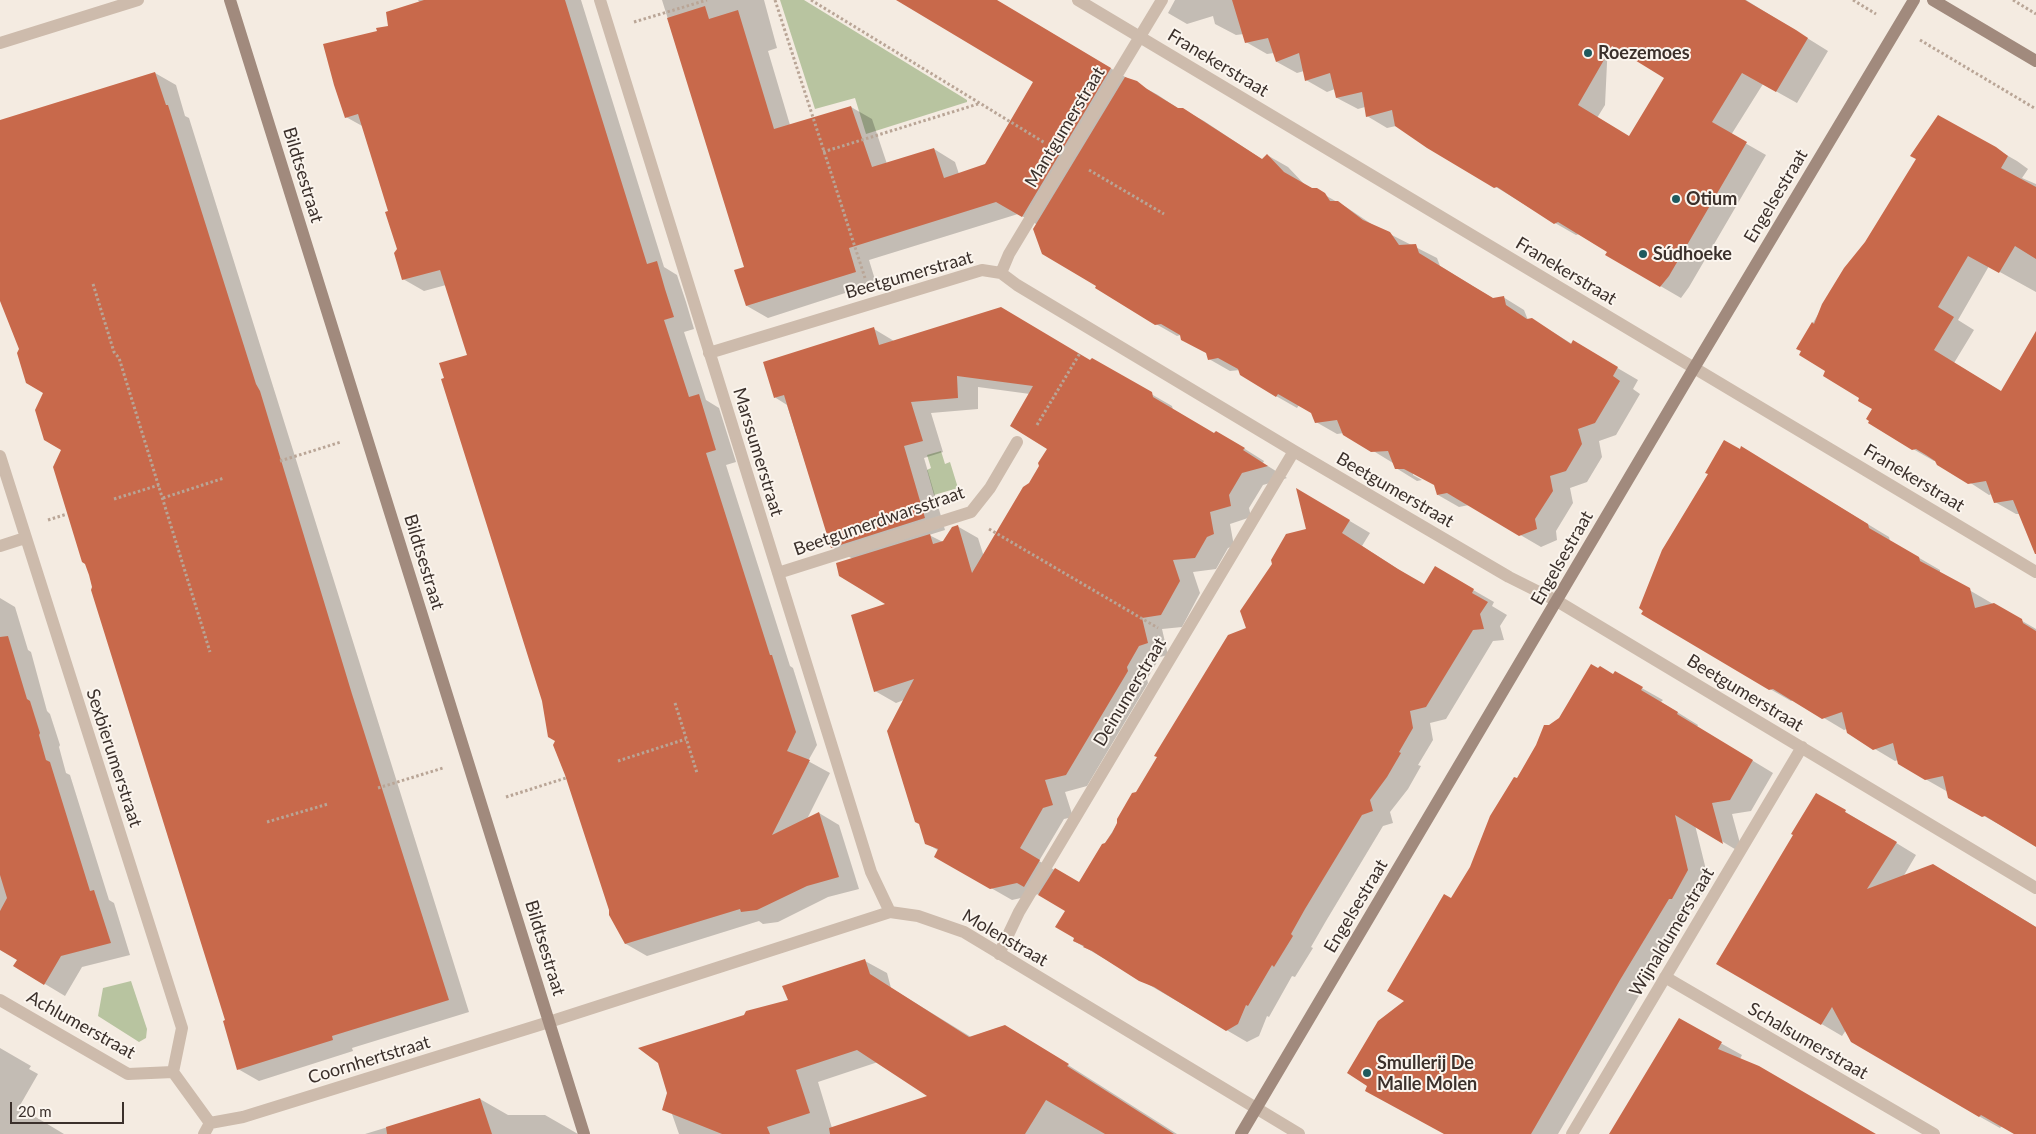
<!DOCTYPE html>
<meta charset="utf-8">
<style>
body{margin:0}
#map{position:relative;width:2036px;height:1134px;overflow:hidden;background:#f4ebe1;font-family:Lato,sans-serif}
canvas{display:block}
.scale{position:absolute;left:10px;top:1102px;width:114px;height:22px;box-sizing:border-box;border:2px solid #3b302b;border-top:0;padding-left:6px;font-size:15px;line-height:18px;white-space:nowrap;color:#3b302b;-webkit-text-stroke:4px #fbf5ee;paint-order:stroke}
</style>
<div id="map">
<canvas width="2036" height="1134"></canvas>
<div class="scale">20 m</div>
</div>
<script>
const ctx = document.querySelector('canvas').getContext('2d');
ctx.lineJoin = 'round';
function paint(path, color) {
  ctx.fillStyle = color;
  ctx.fill(path, 'evenodd');
}
function poly(rows) {
  const path = new Path2D();
  for (const r of rows) {
    path.moveTo(r[0], r[1]);
    for (let i = 2; i < r.length; i += 2) path.lineTo(r[i], r[i + 1]);
  }
  return path;
}
function trace(path, color, width, dash) {
  ctx.strokeStyle = color;
  ctx.lineWidth = width;
  ctx.lineCap = dash ? 'butt' : 'round';
  ctx.setLineDash(dash || []);
  ctx.stroke(path);
}
function drawText(font, color, halo, rows, align = 'center') {
  ctx.font = font + ' Lato,sans-serif';
  ctx.lineWidth = 4;
  ctx.setLineDash([]);
  ctx.textBaseline = 'middle';
  ctx.strokeStyle = halo;
  ctx.fillStyle = color;
  for (const [text, x, y, turn = 0] of rows) {
    ctx.save();
    ctx.translate(x, y);
    ctx.rotate((+turn || 0) * Math.PI / 180);
    ctx.textAlign = isNaN(turn) ? turn : align;
    if (halo) ctx.strokeText(text, 0, 0);
    ctx.fillText(text, 0, 0);
    ctx.restore();
  }
}
const green = poly([
 [780,0,804,0,967,100,967,102,866,134,855,98,815,109],
 [941,451,945,464,950,462,958,488,934,495,927,470,931,468,927,455],
 [131,981,147,1029,146,1038,139,1042,98,1016,103,988]
]);
const shadow = poly([
 [418,0,581,0,664,267,677,275,686,302,694,329,684,332,706,400,719,408,736,462,726,465,790,666,793,668,817,745,808,761,830,773,807,819,819,813,839,825,859,889,828,897,778,922,763,924,759,921,647,956,626,944,543,701,468,355,446,285,424,291,403,279,399,250,390,212,364,127,346,117,379,32,389,27,420,3],
 [662,0,764,0,777,48,768,51,790,125,851,107,872,119,887,164,934,149,955,162,959,174,986,165,1035,82,898,0,996,0,1127,78,1158,95,1179,109,1182,109,1204,121,1263,160,1267,155,1288,167,1305,185,1316,190,1346,207,1376,227,1437,258,1440,266,1494,299,1503,297,1524,310,1528,320,1532,319,1572,344,1573,342,1638,380,1633,389,1640,394,1616,435,1599,441,1602,457,1587,482,1570,488,1573,503,1556,531,1557,540,1541,547,1469,505,1459,507,1438,495,1440,487,1413,472,1413,475,1422,480,1417,481,1396,468,1393,463,1344,433,1337,434,1316,422,1313,413,1299,405,1297,408,1276,396,1240,370,1230,371,1209,359,1208,354,1181,335,1177,336,1156,324,1098,286,1038,225,1018,214,869,260,876,283,768,318,747,306,746,268],
 [1175,0,1746,0,1828,51,1797,103,1763,84,1731,135,1766,155,1689,287,1681,298,1607,255,1609,252,1579,234,1576,235,1555,223,1396,126,1387,128,1367,116,1365,107,1358,109,1337,98,1335,89,1327,92,1306,80,1304,71,1297,73,1277,62,1274,53,1267,54,1246,42,1244,34,1236,35,1215,24,1213,16,1187,24,1168,13],
 [1608,42,1666,78,1630,138,1597,118,1605,105],
 [155,73,176,85,185,116,189,118,469,1012,352,1048,353,1051,259,1081,238,1069,227,1021,94,587,63,450,45,393,20,349,0,294,0,122],
 [1939,117,2017,161,2028,169,2022,178,2036,184,2036,292,1989,266,1958,320,1974,330,1954,363,2002,392,2036,366,2036,526,2019,514,2016,514,1995,502,1992,494,1989,495,1937,461,1934,461,1913,449,1861,397,1798,348,1845,269,1866,243,1918,158],
 [874,329,894,341,1091,362,1092,360,1172,406,1173,410,1215,435,1237,444,1264,461,1263,463,1287,478,1263,485,1249,508,1251,517,1230,524,1234,546,1228,548,1216,569,1193,572,1200,593,1182,627,1162,629,1168,655,1160,657,1147,679,1148,683,1087,786,1065,792,1073,817,1064,819,1039,861,1079,884,1137,793,1247,629,1307,530,1316,501,1370,533,1362,546,1418,582,1425,586,1435,568,1494,602,1492,606,1507,615,1500,626,1504,640,1493,641,1446,719,1430,723,1433,740,1418,765,1421,766,1408,789,1390,812,1393,823,1383,826,1326,921,1311,947,1313,948,1295,977,1292,976,1269,1017,1267,1016,1259,1036,1247,1042,1074,941,1076,938,1067,910,1039,894,1012,900,935,856,939,851,926,843,904,700,896,703,875,691,888,605,853,559,832,547,787,405,776,398,765,363],
 [978,387,1030,394,1048,449,1030,484,984,557,978,538,957,526,943,542,929,535,945,530,924,458,943,452,931,413,978,409],
 [1762,460,1889,537,1890,541,1940,570,1940,573,2036,629,2036,845,1950,797,1948,792,1899,764,1898,760,1895,761,1855,737,1847,729,1844,730,1794,700,1791,701,1770,689],
 [0,598,15,607,28,650,31,652,47,711,50,714,60,745,59,747,66,773,70,775,109,900,114,903,130,955,82,967,65,996,15,966,19,960,0,949],
 [1615,673,1663,700,1661,702,1698,725,1697,727,1773,773,1751,811,1732,814,1743,854,1695,825,1709,882,1693,910,1689,910,1558,1134,1445,1134,1406,1001,1451,900,1471,868,1517,780,1550,727],
 [1816,794,1916,855,1903,877,1954,877,2036,927,2036,1134,2016,1134,2002,1126,2000,1128,1975,1114,1846,1030,1842,1036,1718,963,1794,835],
 [865,961,887,973,891,988,971,1037,1027,1039,1177,1134,679,1134,672,1114,789,1001],
 [878,1062,930,1097,832,1128,818,1082],
 [1679,1020,1742,1055,1740,1059,1873,1134,1611,1134],
 [0,1048,31,1066,29,1069,38,1074,19,1107,64,1134,0,1134],
 [480,1099,508,1115,545,1115,578,1134,365,1134]
]);
const building = poly([
 [424,0,565,0,647,264,657,261,665,289,674,317,664,320,689,397,699,394,716,450,706,453,770,655,772,655,796,732,787,751,810,760,772,835,819,812,839,877,807,886,757,910,741,912,740,909,625,944,609,915,609,910,565,775,553,745,555,741,548,737,542,701,441,379,444,378,439,363,467,355,440,270,402,280,394,253,397,249,385,212,388,211,358,114,345,118,334,85,323,44,377,31,376,28,388,26,386,12],
 [896,0,997,0,1111,68,1022,217,996,202,849,248,856,272,746,306,734,270,744,267,667,18,705,6,709,19,738,10,774,129,851,106,872,167,934,148,944,178,985,164,1033,82],
 [1232,0,1745,0,1796,30,1808,38,1776,92,1742,73,1712,122,1747,142,1669,276,1660,287,1605,255,1607,252,1558,222,1554,224,1497,187,1494,188,1427,148,1395,126,1392,110,1366,117,1362,92,1336,98,1330,73,1305,81,1299,53,1276,62,1268,38,1245,43],
 [1612,46,1664,78,1629,136,1578,105],
 [155,72,166,105,168,105,256,384,260,391,352,694,449,1000,332,1036,333,1040,237,1070,223,1021,225,1020,91,590,92,587,89,575,85,564,82,562,53,467,61,450,44,440,35,410,43,393,26,383,17,353,19,349,0,301,0,120],
 [1125,77,1137,81,1147,89,1178,108,1183,108,1262,159,1267,154,1284,172,1312,188,1317,188,1325,193,1330,201,1338,201,1363,220,1390,232,1399,245,1416,244,1419,253,1473,286,1493,298,1504,296,1506,305,1527,319,1532,318,1571,344,1573,340,1618,367,1613,376,1620,381,1595,423,1578,429,1582,444,1566,471,1550,476,1553,491,1535,519,1537,529,1519,536,1447,493,1437,495,1434,485,1404,469,1395,469,1388,451,1371,452,1343,435,1337,420,1315,423,1311,413,1278,394,1276,397,1240,375,1238,369,1218,358,1208,360,1206,353,1181,340,1180,335,1161,324,1155,325,1095,288,1096,286,1042,254,1033,229],
 [1938,115,1996,147,2008,156,2001,168,2036,187,2036,259,2015,246,1999,273,1968,256,1938,307,1954,317,1934,350,2001,391,2036,331,2036,554,2035,554,2013,500,1994,503,1986,481,1968,484,1937,465,1935,461,1926,455,1916,449,1912,450,1868,423,1869,421,1866,419,1872,409,1858,401,1859,398,1823,376,1825,371,1799,355,1801,351,1796,349,1812,322,1814,324,1822,304,1844,268,1865,242,1916,159,1910,156],
 [1001,307,1090,360,1092,358,1152,392,1153,397,1214,433,1216,431,1245,448,1243,450,1268,466,1242,473,1229,495,1231,506,1210,512,1214,534,1207,537,1195,558,1173,560,1180,581,1161,615,1142,618,1148,643,1139,646,1127,667,1128,671,1066,775,1045,780,1053,805,1043,808,1020,848,1040,860,1024,887,1017,883,990,889,934,857,938,849,925,844,919,824,915,822,887,731,914,679,874,692,851,615,885,604,839,576,836,563,930,534,933,544,943,541,952,527,958,525,972,573,1023,487,1029,483,1039,466,1038,463,1047,449,1010,426,1033,386,957,376,958,398,911,402,923,441,904,446,925,518,831,548,784,395,774,398,763,362,874,327,879,345],
 [1724,440,1740,449,1741,446,1868,524,1869,528,1919,557,1920,561,1970,588,1975,608,1994,603,2022,619,2023,623,2036,631,2036,847,1985,816,1982,817,1948,798,1943,776,1925,780,1898,764,1893,743,1873,750,1847,733,1842,712,1822,719,1773,689,1769,690,1641,614,1643,611,1639,608,1662,550,1708,474,1705,473],
 [1296,488,1350,520,1342,533,1398,569,1424,584,1435,566,1474,589,1472,593,1488,602,1480,614,1484,629,1473,630,1426,707,1410,711,1413,728,1399,752,1401,753,1387,777,1370,800,1373,811,1362,815,1305,909,1291,934,1293,936,1274,967,1272,965,1248,1006,1246,1005,1238,1024,1226,1031,1154,987,1139,981,1092,951,1083,947,1084,946,1073,941,1074,938,1055,927,1065,911,1038,895,1055,868,1079,882,1102,844,1105,843,1112,833,1117,823,1117,819,1132,793,1136,792,1157,757,1154,756,1228,635,1246,628,1240,611,1272,564,1271,560,1286,534,1306,529],
 [8,636,27,699,30,701,40,733,39,735,46,760,50,762,90,891,94,890,111,943,61,956,44,985,13,966,17,960,0,950,0,911,7,898,0,875,0,637],
 [1591,664,1598,668,1600,666,1613,674,1615,671,1643,687,1641,690,1678,712,1677,714,1753,760,1730,800,1712,803,1723,844,1675,815,1688,870,1672,899,1669,899,1620,980,1531,1134,1444,1134,1365,1091,1367,1086,1347,1073,1378,1021,1404,1001,1387,991,1444,894,1451,898,1470,867,1490,816,1514,777,1517,778,1536,745,1544,725,1549,725,1559,718],
 [1816,793,1846,810,1845,812,1897,842,1867,889,1933,864,2036,927,2036,1134,2014,1134,1981,1115,1979,1117,1851,1042,1832,1007,1821,1025,1716,964,1793,835,1791,834],
 [865,959,870,974,969,1037,1005,1025,1069,1064,1067,1066,1174,1134,1105,1134,1046,1100,1025,1134,830,1134,829,1128,927,1096,857,1050,796,1070,810,1113,767,1127,770,1134,722,1134,662,1110,667,1093,658,1063,638,1048,744,1015,746,1011,788,1000,782,986],
 [1679,1018,1722,1042,1718,1049,1759,1066,1876,1134,1609,1134],
 [480,1098,492,1134,387,1134,386,1127]
]);
const path = poly([
 [775,0,865,278],
 [811,0,1045,143],
 [1853,0,1876,14],
 [2013,0,2036,14],
 [634,22,707,0],
 [1920,40,2036,109],
 [823,152,978,104],
 [1089,170,1164,214],
 [93,284,114,352,119,358,210,652],
 [1037,425,1080,353],
 [280,461,341,442],
 [163,498,224,478],
 [114,499,159,485],
 [48,520,67,514],
 [989,529,1158,628],
 [675,703,697,773],
 [618,761,686,739],
 [378,788,443,768],
 [506,797,566,778],
 [267,822,328,804]
]);
const street = poly([
 [600,0,871,872,890,912],
 [1078,0,2036,572],
 [0,43,138,0],
 [1001,273,1009,254,1162,0],
 [709,353,982,270,1001,273,1017,285,1294,451,1509,577,1557,601,2036,888],
 [0,456,182,1028,173,1072],
 [0,546,25,538],
 [778,573,971,512,990,488,1017,442],
 [999,954,1019,912,1294,451],
 [1665,977,1934,1134],
 [0,1000,128,1074,173,1072,210,1123],
 [204,1134,210,1123,243,1117,549,1022,890,912,918,916,964,932,1299,1134],
 [1572,1134,1802,747]
]);
const secondary = poly([
 [230,0,584,1134],
 [1933,0,2036,61],
 [1241,1134,1694,368,1914,0]
]);
const markers = [
 [1588,53,5,"#1f5a5e"],
 [1676,199,5,"#1f5a5e"],
 [1643,254,5,"#1f5a5e"],
 [1367,1073,5,"#1f5a5e"]
];
const poiNames = [
 ["Roezemoes",1598,53],
 ["Otium",1686,199],
 ["Súdhoeke",1653,254],
 ["Smullerij De",1377,1063],
 ["Malle Molen",1377,1084]
];
const streetNames = [
 ["Franekerstraat",1218,63,31],
 ["Mantgumerstraat",1065,127,-59],
 ["Bildtsestraat",303,175,73],
 ["Engelsestraat",1776,196,-59],
 ["Franekerstraat",1566,271,31],
 ["Beetgumerstraat",909,275,-16],
 ["Marssumerstraat",758,452,73],
 ["Franekerstraat",1914,478,31],
 ["Beetgumerstraat",1395,490,30],
 ["Beetgumerdwarsstraat",879,521,-19],
 ["Engelsestraat",1562,558,-60],
 ["Bildtsestraat",424,562,73],
 ["Deinumerstraat",1130,692,-59],
 ["Beetgumerstraat",1745,693,31],
 ["Sexbierumerstraat",114,758,72],
 ["Engelsestraat",1356,906,-59],
 ["Wijnaldumerstraat",1672,932,-59],
 ["Molenstraat",1005,938,30],
 ["Bildtsestraat",545,948,73],
 ["Achlumerstraat",81,1025,29],
 ["Schalsumerstraat",1808,1041,30],
 ["Coornhertstraat",369,1060,-17]
];
paint(green, '#b8c4a0');
paint(shadow, '#0003');
paint(building, '#c8694b');
trace(path, '#b9a596', 3, [2.5, 2.5]);
trace(street, '#cdbbac', 12);
trace(secondary, '#a18a7d', 12);
for (const [x, y, r, color] of markers) {
  const dot = new Path2D();
  dot.arc(x, y, r, 0, 2 * Math.PI);
  ctx.fillStyle = color;
  ctx.fill(dot);
  trace(dot, '#fbf5ee', 2);
}
drawText('bold 18px', '#3b302b', '#fbf5ee', poiNames, 'left');
drawText('18px', '#3b302b', '#fbf5ee', streetNames);
</script>
